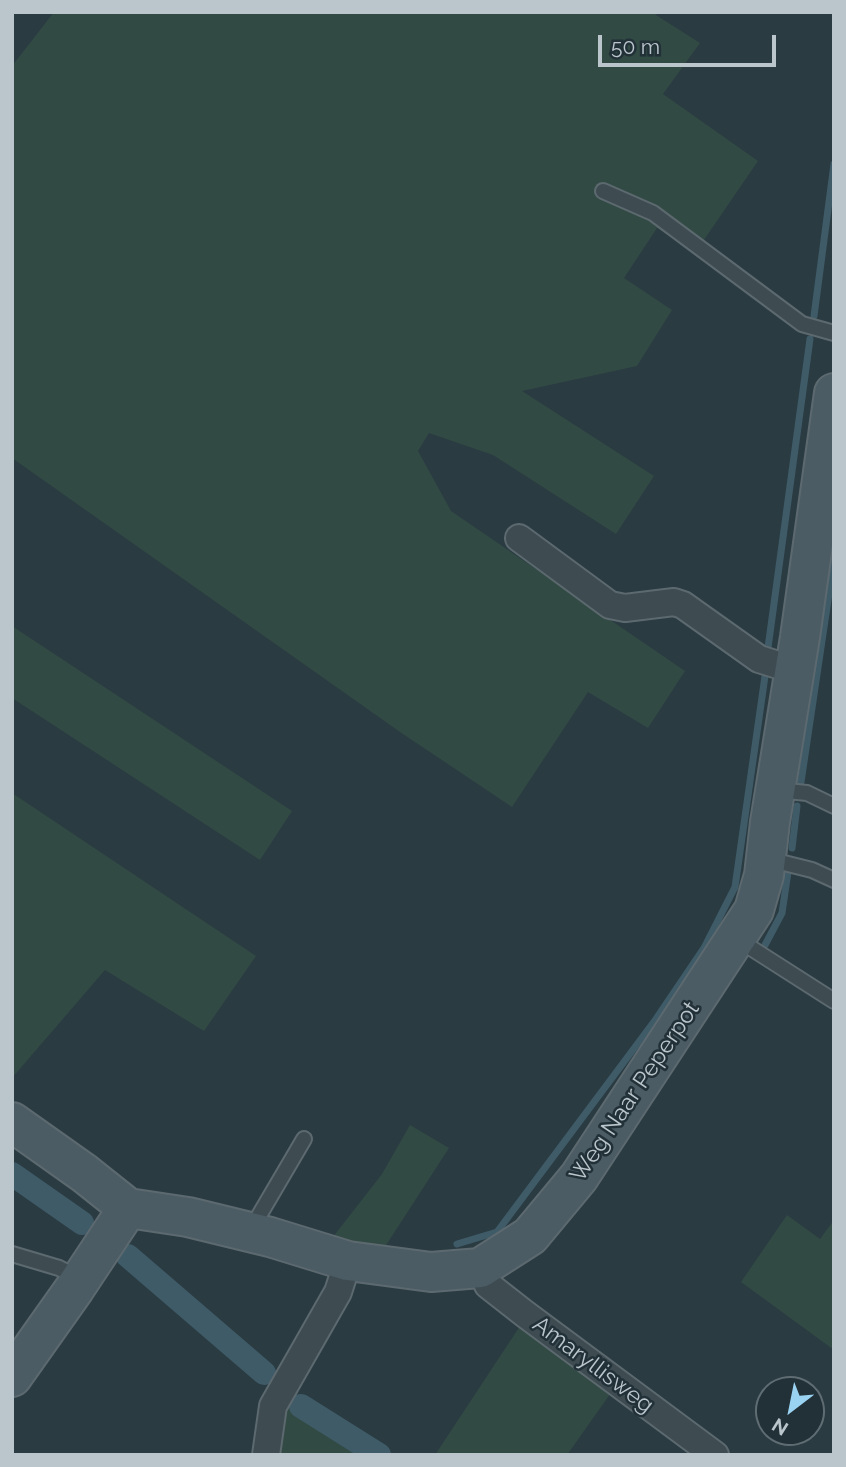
<!DOCTYPE html>
<style>
body{margin:0}
#map{position:relative;width:846px;height:1467px;overflow:hidden;background:#2a3b42;font-family:Raleway,sans-serif}
canvas{display:block}
.frame{position:absolute;inset:0;border:14px solid #bbc6cc;pointer-events:none}
.north{position:absolute;left:755px;top:1376px;width:70px;height:70px;box-sizing:border-box;background:#223138;border:2px solid #5f6d73;border-radius:50%;rotate:212deg;font-size:19px;font-weight:700;line-height:28px;text-align:center;color:#bbc6cc}
.north::after{content:'';display:block;margin:auto;width:24px;height:32px;background:#9ad3f2;clip-path:polygon(50% 0,100% 100%,50% 72%,0 100%)}
.scale{position:absolute;left:598px;top:35px;width:178px;height:32px;box-sizing:border-box;border:4px solid #bbc6cc;border-top:0;padding-left:9px;font-size:21px;line-height:24px;white-space:nowrap;color:#bbc6cc;-webkit-text-stroke:5px #223138;paint-order:stroke}
</style>
<div id="map">
<canvas width="846" height="1467"></canvas>
<div class="frame"></div>
<div class="north">N</div>
<div class="scale">50 m</div>
</div>
<script>
const ctx = document.querySelector('canvas').getContext('2d');
ctx.lineJoin = 'round';
function paint(path, color) {
  ctx.fillStyle = color;
  ctx.fill(path, 'evenodd');
}
function poly(rows) {
  const path = new Path2D();
  for (const r of rows) {
    path.moveTo(r[0], r[1]);
    for (let i = 2; i < r.length; i += 2) path.lineTo(r[i], r[i + 1]);
  }
  return path;
}
function trace(path, color, width, dash) {
  ctx.strokeStyle = color;
  ctx.lineWidth = width;
  ctx.lineCap = dash ? 'butt' : 'round';
  ctx.setLineDash(dash || []);
  ctx.stroke(path);
}
function drawText(font, color, halo, rows, align = 'center') {
  ctx.font = font + ' Raleway,sans-serif';
  ctx.lineWidth = 5;
  ctx.setLineDash([]);
  ctx.textBaseline = 'middle';
  ctx.strokeStyle = halo;
  ctx.fillStyle = color;
  for (const [text, x, y, turn = 0] of rows) {
    ctx.save();
    ctx.translate(x, y);
    ctx.rotate((+turn || 0) * Math.PI / 180);
    ctx.textAlign = isNaN(turn) ? turn : align;
    if (halo) ctx.strokeText(text, 0, 0);
    ctx.fillText(text, 0, 0);
    ctx.restore();
  }
}
const green = poly([
 [54,12,657,12,656,15,700,43,663,94,758,161,695,253,657,228,624,278,672,310,637,366,522,391,654,476,616,534,493,455,429,433,418,451,451,511,685,671,648,728,588,692,512,807,400,732,12,458,12,66],
 [12,626,292,811,260,860,12,698],
 [12,793,256,956,204,1031,105,970,12,1078],
 [410,1125,449,1148,381,1253,329,1242,382,1174],
 [787,1215,820,1239,834,1220,834,1350,741,1282],
 [522,1323,613,1390,567,1455,435,1455],
 [288,1394,301,1406,379,1455,274,1455]
]);
const stream = poly([
 [814,316,834,164],
 [767,655,810,339],
 [801,782,834,560],
 [792,848,797,806],
 [765,945,782,913,788,872],
 [457,1244,497,1232,656,1019,704,948,735,887,766,669]
]);
const canal = poly([
 [12,1174,82,1223],
 [128,1256,264,1373],
 [301,1406,379,1455]
]);
const lane = poly([
 [603,191,653,213,802,324,834,333],
 [777,790,807,793,834,806],
 [768,859,812,870,834,880],
 [737,939,834,1001],
 [250,1231,304,1139],
 [12,1254,59,1268,80,1279]
]);
const street = poly([
 [519,538,610,605,625,608,674,602,683,605,759,659,794,670],
 [480,1268,488,1285,525,1314,715,1455],
 [266,1455,273,1406,338,1292,348,1261]
]);
const secondary = poly([
 [12,1122,84,1173,128,1208,188,1217,270,1237,348,1261,431,1272,480,1268,530,1236,579,1177,754,910,764,875,770,822,800,637,834,393],
 [12,1377,75,1288,128,1208]
]);
const streetNames = [
 ["Weg Naar Peperpot",635,1092,-56],
 ["Amaryllisweg",593,1365,37]
];
paint(green, '#324a44');
trace(stream, '#3f5b68', 7);
trace(canal, '#3f5b68', 24);
trace(lane, '#5c696f', 18);
trace(street, '#5c696f', 30);
trace(secondary, '#5c696f', 42);
trace(lane, '#3e4c52', 14);
trace(street, '#3e4c52', 26);
trace(secondary, '#4c5c65', 38);
drawText('23px', '#bbc6cc', '#223138', streetNames);
</script>
